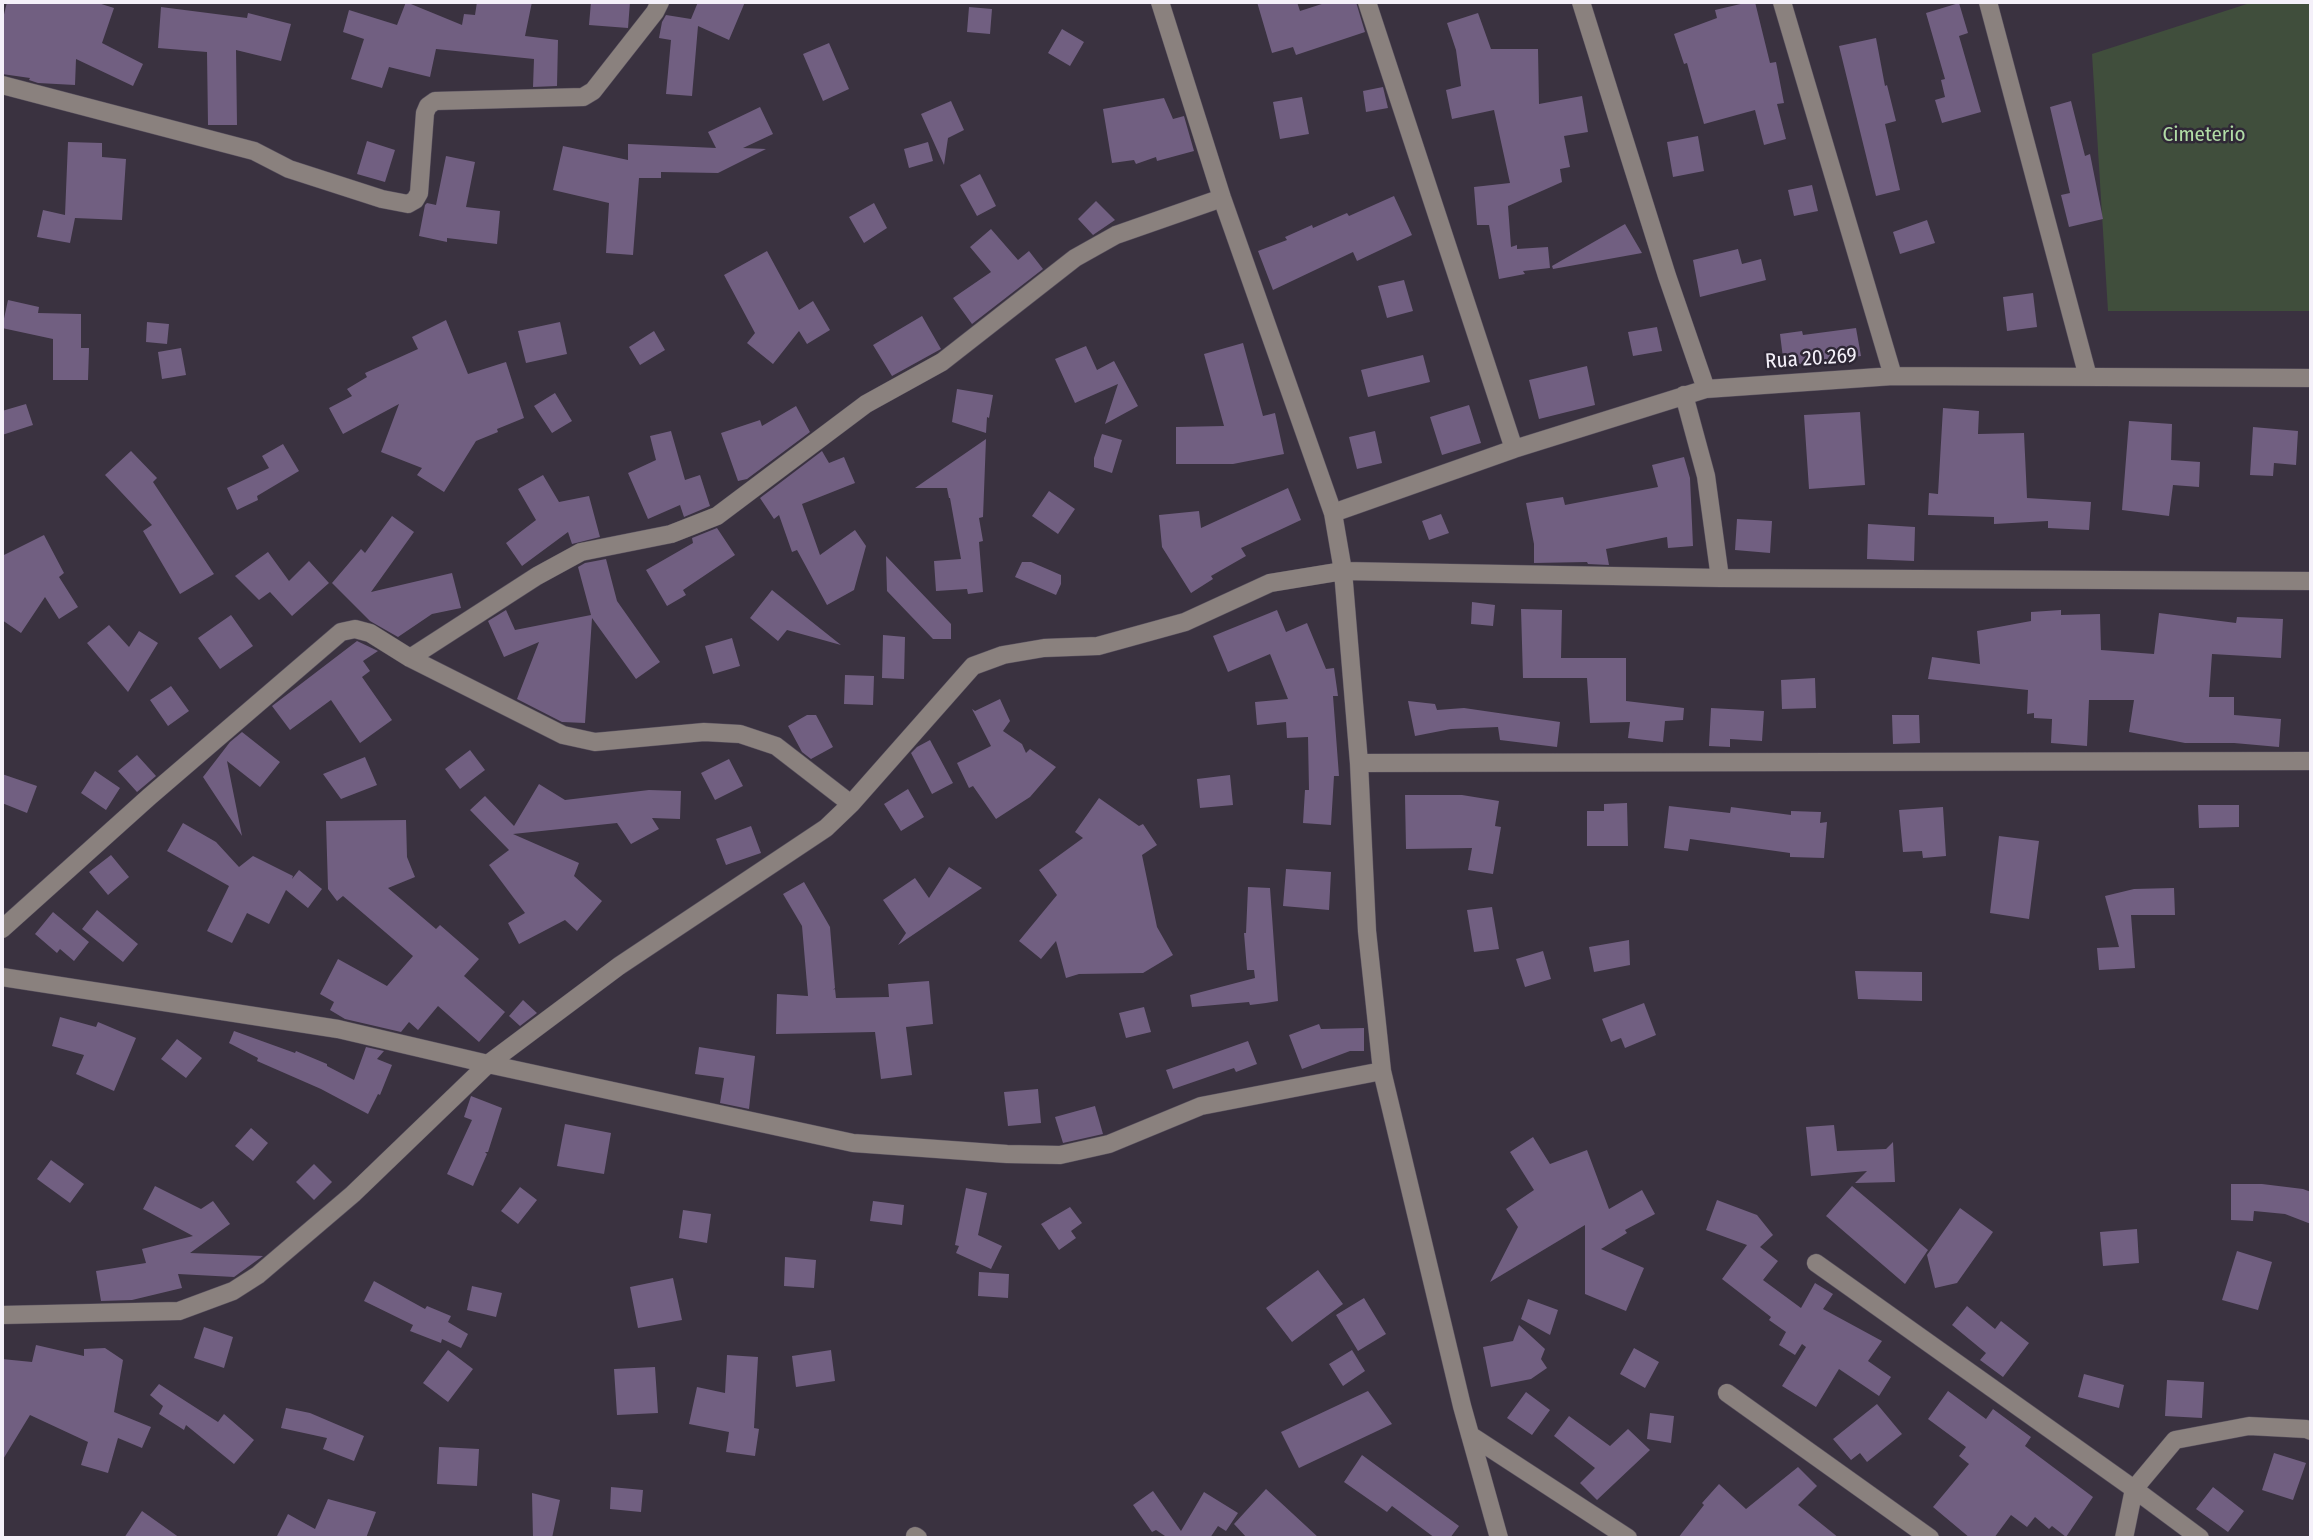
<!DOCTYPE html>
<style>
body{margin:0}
#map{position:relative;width:2313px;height:1540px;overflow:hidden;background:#3a3240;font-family:"Fira Sans Condensed",sans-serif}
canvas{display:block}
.frame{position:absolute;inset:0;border:4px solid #f4f0f9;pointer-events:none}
</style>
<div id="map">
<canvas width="2313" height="1540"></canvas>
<div class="frame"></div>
</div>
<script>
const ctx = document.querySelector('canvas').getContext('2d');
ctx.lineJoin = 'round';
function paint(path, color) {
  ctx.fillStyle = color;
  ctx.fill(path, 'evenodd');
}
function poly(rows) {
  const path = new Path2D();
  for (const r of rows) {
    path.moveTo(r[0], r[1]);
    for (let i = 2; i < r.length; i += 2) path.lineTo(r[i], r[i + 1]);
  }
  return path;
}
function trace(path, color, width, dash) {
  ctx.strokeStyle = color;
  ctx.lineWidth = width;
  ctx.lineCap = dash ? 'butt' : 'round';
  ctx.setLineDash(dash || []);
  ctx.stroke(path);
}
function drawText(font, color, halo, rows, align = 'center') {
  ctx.font = font + ' "Fira Sans Condensed",sans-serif';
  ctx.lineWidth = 5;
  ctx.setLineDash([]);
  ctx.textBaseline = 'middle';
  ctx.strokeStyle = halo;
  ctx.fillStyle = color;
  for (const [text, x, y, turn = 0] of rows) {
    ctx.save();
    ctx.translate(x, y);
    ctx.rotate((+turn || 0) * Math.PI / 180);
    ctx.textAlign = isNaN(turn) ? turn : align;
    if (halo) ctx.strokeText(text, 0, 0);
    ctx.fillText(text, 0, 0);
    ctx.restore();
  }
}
const green = poly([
 [2253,2,2311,2,2311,311,2108,311,2092,54]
]);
const building = poly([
 [7,2,95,2,114,8,102,43,143,64,133,86,76,59,75,85,38,83,29,80,30,78,2,74,2,23],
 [406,2,462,25,464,14,475,15,477,2,532,2,525,36,558,40,557,86,533,87,534,59,436,49,430,77,389,67,382,88,351,79,364,39,343,32,349,10,397,25],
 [591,2,630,2,628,28,589,25],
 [698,2,745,2,729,40,698,26,692,96,666,94,671,40,659,38,662,22,666,15,691,19],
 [1257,2,1297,2,1300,11,1328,2,1356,2,1365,32,1296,55,1293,47,1272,53],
 [1749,2,1755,2,1770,63,1776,62,1784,103,1777,104,1786,139,1764,145,1755,110,1704,124,1687,63,1684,64,1674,34,1717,18,1715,10],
 [1959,3,1968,33,1959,36,1981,112,1942,123,1935,100,1945,97,1941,80,1945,79,1926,13],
 [161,7,247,18,248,13,291,24,281,61,236,50,237,125,208,125,207,52,158,48],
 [969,7,992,9,990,34,967,32],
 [1478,13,1491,49,1538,49,1539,104,1582,96,1588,132,1564,136,1570,167,1560,169,1562,182,1508,206,1511,247,1517,245,1517,249,1548,247,1550,268,1523,271,1525,274,1499,279,1489,225,1477,225,1474,187,1510,183,1494,110,1452,119,1446,90,1461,86,1456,50,1447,23],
 [1062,29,1084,42,1070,66,1048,53],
 [1876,38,1885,86,1887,85,1896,121,1885,124,1900,190,1876,196,1839,46],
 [829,43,849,89,823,101,803,54],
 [1383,87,1388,108,1366,112,1363,91],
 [1302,97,1309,134,1280,139,1273,102],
 [1164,98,1173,119,1184,116,1194,151,1157,161,1156,157,1136,164,1134,160,1112,163,1103,109],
 [951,101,964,130,948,138,944,165,921,114],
 [2071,101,2085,156,2090,154,2103,219,2069,227,2061,195,2070,193,2050,107],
 [760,107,773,134,743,148,766,149,718,173,661,172,661,178,639,178,633,255,606,253,609,203,553,190,563,146,628,160,628,144,716,148,708,132],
 [1698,136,1704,171,1673,177,1667,142],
 [367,141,395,150,385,182,357,174],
 [68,142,102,143,102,157,126,159,122,220,75,218,70,243,37,237,43,210,65,215],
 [928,142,933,161,909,168,904,149],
 [446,156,475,162,466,207,500,211,497,244,447,238,447,242,419,236,425,205,427,203,436,205],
 [980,174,996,206,977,216,960,185],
 [1812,185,1818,211,1794,216,1788,190],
 [1394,196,1412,235,1357,261,1353,252,1273,290,1258,251,1287,240,1285,237,1312,225,1313,228,1347,213,1349,216],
 [1096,201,1115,220,1093,235,1078,219],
 [874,203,887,228,864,243,849,217],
 [1927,220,1935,243,1900,254,1893,232],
 [1625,224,1642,253,1553,269,1552,266],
 [991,229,1018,260,1029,251,1043,269,972,324,953,298,991,272,970,247],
 [1738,249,1742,264,1761,259,1766,280,1700,297,1693,260],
 [767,251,799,310,813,301,830,330,807,344,799,331,773,364,747,343,755,333,724,275],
 [1404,280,1413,311,1387,318,1378,286],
 [2033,293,2037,327,2007,331,2003,297],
 [8,300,39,307,38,313,81,314,81,348,89,348,88,380,53,380,53,339,2,328],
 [922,316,941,349,892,376,873,345],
 [446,320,468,374,506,362,524,418,497,429,498,432,476,441,444,492,417,475,422,468,381,452,399,404,343,434,329,408,352,396,347,389,367,377,365,373,418,349,412,337],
 [147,322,169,324,167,344,146,342],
 [560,322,567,354,526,363,518,331],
 [1657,327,1662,351,1633,356,1628,332],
 [1856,328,1861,356,1784,366,1780,334,1802,331,1803,335],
 [654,331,665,350,640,365,629,347],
 [1243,343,1263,416,1275,413,1284,454,1233,464,1176,464,1176,427,1224,426,1204,354],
 [1086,346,1097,370,1114,361,1138,406,1105,424,1118,384,1075,403,1055,359],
 [181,348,186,375,162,379,158,352],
 [1423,355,1430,382,1368,397,1361,370],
 [1587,366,1595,405,1539,419,1529,380],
 [957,389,993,395,989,418,987,417,986,433,952,422],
 [555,393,572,421,552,433,534,406],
 [26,404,33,425,2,435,2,411],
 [1469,405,1481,443,1442,455,1430,417],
 [796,406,810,432,747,479,738,481,721,433,760,420,762,426],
 [1943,408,1979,411,1978,434,2024,433,2027,498,2091,502,2089,530,2048,528,2048,521,1994,524,1994,517,1928,515,1929,493,1938,494],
 [1860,412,1865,485,1809,489,1804,415],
 [2129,421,2172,424,2171,460,2200,462,2199,487,2173,485,2169,516,2122,510],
 [2253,427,2298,431,2296,465,2274,463,2273,476,2250,475],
 [671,431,685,480,700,475,710,506,684,517,680,505,648,519,628,473,656,460,650,436],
 [1375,431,1382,463,1357,469,1349,437],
 [1102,434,1122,440,1112,473,1094,467,1094,458],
 [986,439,983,517,979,518,983,541,979,542,983,592,968,594,967,589,936,591,934,561,961,559,950,498,949,498,947,488,915,488],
 [283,444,299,471,257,496,258,500,237,510,227,488,269,468,262,456],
 [131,451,157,478,153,482,214,574,180,594,143,531,152,525,105,475],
 [822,451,829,463,844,457,855,483,802,504,820,555,855,530,866,546,854,590,827,605,797,550,792,552,779,515,774,519,760,498],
 [1684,457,1690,478,1693,546,1668,548,1667,537,1606,549,1609,565,1588,564,1587,562,1534,563,1534,544,1526,503,1563,497,1565,505,1658,487,1652,465],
 [543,475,559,502,589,496,600,537,572,544,568,532,522,566,506,543,536,520,518,489],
 [1288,488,1301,520,1241,548,1246,556,1211,576,1213,579,1191,593,1162,547,1159,515,1199,511,1201,528],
 [1049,491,1075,509,1058,534,1032,516],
 [1441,514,1449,533,1429,540,1422,521],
 [392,516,414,532,371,592,452,573,461,608,432,614,398,637,370,621,332,583,361,549,365,553],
 [1737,519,1772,521,1770,553,1735,550],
 [1868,524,1915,527,1914,561,1867,559],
 [717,528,735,555,683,590,686,595,667,606,646,570,693,543,692,538],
 [44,535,64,573,59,577,78,607,59,619,45,597,21,633,2,620,2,556],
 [268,552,289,581,309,561,329,583,292,616,270,592,259,600,235,576],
 [886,556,951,624,951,639,933,639,887,591],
 [606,559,617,601,660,662,636,679,592,618,585,723,562,722,517,699,539,642,504,657,488,621,506,610,515,630,591,615,578,567,585,563],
 [1022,562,1031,562,1061,575,1061,584,1056,595,1015,577],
 [772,590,802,614,841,645,787,630,778,641,750,618],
 [1472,602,1495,605,1493,626,1471,624],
 [1521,609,1562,610,1561,658,1626,658,1626,701,1684,708,1683,720,1665,721,1663,742,1628,738,1630,722,1590,723,1587,678,1523,678],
 [1277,610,1286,632,1307,623,1326,669,1334,668,1338,696,1333,696,1339,776,1334,776,1331,825,1303,823,1305,790,1309,790,1308,737,1287,738,1286,722,1257,725,1255,702,1288,699,1270,654,1228,672,1213,636],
 [2061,610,2061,615,2100,614,2101,650,2154,654,2159,613,2236,623,2237,617,2283,619,2281,658,2212,654,2209,697,2234,697,2234,715,2281,719,2279,747,2234,743,2185,743,2129,732,2134,700,2089,700,2087,746,2051,743,2052,719,2034,718,2034,713,2027,714,2028,690,1928,679,1932,657,1980,664,1977,631,2031,621,2031,612],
 [231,615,253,646,220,669,198,638],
 [109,625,129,647,139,631,158,643,128,692,87,643],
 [883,635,905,637,904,679,882,678],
 [732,638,740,666,713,674,705,646],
 [357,641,378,651,363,661,370,671,362,677,392,720,360,743,331,700,290,730,272,706],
 [845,675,874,676,873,705,844,704],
 [1815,678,1816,708,1782,709,1781,680],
 [171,686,189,711,168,726,150,700],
 [1000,699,1010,721,1003,731,1022,744,1026,753,1030,749,1056,767,1030,797,996,819,973,786,969,788,957,763,991,746,972,709,975,711],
 [1408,701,1435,704,1437,710,1464,708,1560,722,1557,747,1500,740,1498,727,1451,729,1415,736],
 [1711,708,1764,711,1762,741,1730,739,1730,747,1709,746],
 [807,715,816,715,833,747,811,759,802,752,788,726],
 [1892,715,1919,715,1920,743,1893,744],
 [242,732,280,762,260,787,227,761,242,836,203,777,230,742],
 [930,740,953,783,932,794,911,753,917,747],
 [470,750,485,770,460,789,445,769],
 [137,755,156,776,137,792,118,771],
 [365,757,377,785,341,799,323,774],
 [729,759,743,786,715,800,701,773],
 [95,771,120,788,106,810,81,793],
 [2,774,37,786,27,813,2,803],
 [1230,775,1233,805,1200,808,1197,779],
 [539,784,565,800,649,790,681,791,680,819,652,818,659,829,631,844,617,823,513,834,579,863,574,876,602,901,577,931,565,920,519,944,508,923,525,913,489,865,509,850,470,810,485,796,514,826],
 [908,789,924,817,901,831,884,804],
 [1405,795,1462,795,1499,801,1495,826,1501,827,1493,874,1468,870,1472,848,1406,849],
 [1099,798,1139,826,1143,824,1157,845,1142,855,1157,927,1173,955,1143,973,1079,974,1066,978,1056,941,1041,959,1019,941,1057,895,1039,870,1083,838,1075,832],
 [1627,803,1628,846,1587,846,1587,811,1604,811,1604,804],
 [2198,805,2239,805,2239,827,2199,828],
 [1669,806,1730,813,1731,807,1791,815,1791,811,1821,812,1820,823,1827,822,1824,858,1790,857,1790,853,1690,839,1688,851,1664,848],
 [1943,807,1946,856,1923,858,1922,851,1903,852,1899,810],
 [406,820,407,857,415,877,388,888,436,929,440,925,479,959,464,976,505,1012,479,1042,438,1006,418,1030,409,1022,401,1032,345,1019,330,1010,334,1002,320,994,338,959,387,986,413,956,343,896,337,901,328,889,326,821],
 [183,823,216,842,239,867,253,856,293,876,292,879,299,870,322,889,308,908,286,890,269,924,247,913,232,943,207,931,229,886,167,851],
 [751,826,761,853,726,865,716,839],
 [1999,836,2039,841,2029,919,1990,913],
 [111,855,129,877,108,895,89,872],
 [949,867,982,888,898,945,906,933,883,900,915,878,929,898],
 [1286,869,1331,872,1329,910,1283,906],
 [804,882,830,927,835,988,833,990,835,989,836,998,889,997,888,984,929,981,933,1024,906,1027,912,1075,881,1079,875,1032,776,1034,777,994,808,996,802,926,783,894],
 [1248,887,1270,888,1278,1001,1266,1003,1250,1005,1249,1002,1192,1007,1190,995,1255,978,1254,970,1247,970,1244,933,1246,933],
 [2174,888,2175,915,2131,915,2135,968,2099,970,2097,948,2119,947,2105,896,2134,889],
 [1492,907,1499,949,1474,952,1467,910],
 [97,910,138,944,123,962,82,929],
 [53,912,89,942,74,961,60,949,57,953,35,934],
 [1629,940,1630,965,1594,972,1589,947],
 [1543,951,1551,979,1525,987,1516,959],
 [1855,971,1922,972,1922,1001,1858,999],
 [523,1000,537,1013,520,1026,509,1016],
 [1644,1003,1656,1035,1625,1048,1621,1038,1611,1042,1602,1019],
 [1144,1007,1151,1032,1126,1038,1119,1013],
 [60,1017,96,1027,98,1022,136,1038,114,1091,76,1074,84,1055,52,1046],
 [1319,1024,1321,1029,1364,1028,1364,1051,1350,1051,1302,1069,1289,1035],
 [234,1031,295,1053,296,1051,327,1064,327,1066,354,1080,366,1047,384,1051,377,1059,392,1065,380,1095,378,1094,368,1114,321,1089,257,1061,258,1058,229,1043],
 [177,1039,202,1058,186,1078,161,1059],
 [1248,1041,1257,1064,1236,1072,1234,1068,1173,1089,1166,1070],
 [699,1047,755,1056,749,1109,720,1103,724,1078,695,1074],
 [1038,1089,1041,1123,1008,1126,1004,1092],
 [471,1096,502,1108,488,1152,485,1152,487,1154,473,1186,447,1174,472,1120,464,1117],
 [1095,1106,1103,1134,1063,1143,1055,1117],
 [565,1124,611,1133,604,1174,557,1166],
 [1834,1125,1837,1151,1886,1149,1893,1142,1895,1182,1855,1183,1867,1171,1811,1176,1806,1127],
 [251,1128,268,1143,253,1161,235,1146],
 [1533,1137,1550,1164,1587,1150,1609,1209,1642,1190,1655,1214,1625,1230,1627,1233,1601,1249,1644,1268,1626,1311,1585,1294,1585,1225,1490,1282,1518,1227,1506,1209,1534,1190,1510,1152],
 [51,1160,84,1184,70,1203,37,1179],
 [314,1164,332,1182,314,1200,296,1182],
 [2231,1184,2262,1184,2303,1189,2311,1192,2311,1224,2285,1214,2254,1211,2253,1221,2231,1220],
 [155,1186,201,1209,213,1201,230,1224,190,1253,263,1256,234,1277,178,1274,182,1288,132,1300,101,1301,96,1271,146,1263,142,1249,193,1236,143,1209],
 [1852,1186,1928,1250,1905,1284,1826,1216],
 [520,1187,537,1200,518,1224,501,1211],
 [966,1188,987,1193,978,1235,1002,1246,991,1269,956,1253,959,1246,955,1245],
 [1717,1200,1757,1215,1773,1235,1760,1247,1778,1261,1763,1280,1801,1308,1815,1283,1833,1294,1823,1309,1882,1341,1868,1361,1891,1377,1879,1396,1839,1369,1816,1407,1782,1386,1806,1347,1802,1344,1795,1355,1779,1345,1786,1332,1769,1320,1771,1317,1722,1279,1747,1245,1706,1230],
 [873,1201,904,1205,902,1225,870,1221],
 [1070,1207,1082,1223,1071,1231,1076,1238,1059,1250,1041,1224],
 [1960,1208,1993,1232,1957,1283,1935,1288,1927,1255],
 [683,1210,711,1214,707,1243,679,1238],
 [2137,1229,2139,1263,2103,1266,2100,1232],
 [2237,1251,2272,1262,2258,1310,2222,1300],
 [785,1257,816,1260,814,1288,784,1286],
 [1318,1270,1343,1304,1292,1342,1266,1308],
 [979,1272,1009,1274,1008,1298,978,1296],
 [673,1278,682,1320,638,1328,630,1287],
 [374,1281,425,1309,427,1306,451,1316,448,1322,468,1334,461,1348,442,1339,441,1343,410,1331,413,1325,364,1301],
 [472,1286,502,1293,496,1317,467,1310],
 [1364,1298,1386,1334,1358,1351,1336,1315],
 [1528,1299,1558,1310,1550,1335,1521,1319],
 [1967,1306,1995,1329,2001,1321,2029,1343,2003,1377,1980,1360,1986,1353,1952,1325],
 [1519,1325,1545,1349,1541,1359,1547,1368,1531,1379,1491,1387,1483,1347,1513,1341],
 [204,1327,233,1337,224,1368,194,1358],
 [36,1345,84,1356,84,1349,105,1348,123,1360,114,1412,151,1427,142,1448,118,1438,108,1473,81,1465,88,1442,30,1415,2,1461,2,1359,32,1362],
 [1634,1348,1659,1362,1645,1388,1620,1374],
 [448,1350,473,1369,448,1402,423,1383],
 [831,1350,835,1381,796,1387,792,1356],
 [1352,1350,1365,1371,1343,1386,1329,1364],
 [727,1355,758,1357,754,1428,759,1429,755,1456,726,1452,729,1432,689,1424,697,1387,725,1393],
 [655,1367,658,1413,617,1415,614,1369],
 [2084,1374,2124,1385,2119,1408,2078,1397],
 [2167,1380,2204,1382,2202,1418,2165,1416],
 [159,1384,218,1422,224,1414,254,1440,234,1464,186,1425,184,1430,159,1414,163,1406,150,1395],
 [1368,1391,1392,1424,1299,1468,1281,1432],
 [1948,1391,1986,1419,1993,1409,2031,1437,2025,1446,2093,1497,2066,1537,2052,1526,2049,1529,2035,1517,2027,1527,2011,1515,1994,1538,1970,1538,1933,1507,1969,1464,1959,1456,1966,1447,1928,1419],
 [1526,1392,1550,1410,1532,1435,1507,1418],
 [1877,1404,1902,1434,1867,1462,1860,1453,1851,1460,1833,1439],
 [286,1408,310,1413,364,1436,354,1461,323,1449,327,1438,281,1428],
 [1650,1413,1674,1416,1671,1443,1647,1439],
 [1569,1416,1610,1446,1628,1429,1650,1450,1597,1500,1580,1483,1595,1468,1554,1436],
 [439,1447,479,1449,477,1486,437,1484],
 [2274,1453,2306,1463,2293,1500,2262,1490],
 [1362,1455,1459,1526,1450,1538,1435,1538,1392,1506,1387,1512,1344,1482],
 [1798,1467,1817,1486,1798,1505,1839,1538,1678,1538,1704,1505,1702,1503,1719,1484,1746,1509],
 [611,1487,643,1490,641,1512,610,1509],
 [2213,1487,2244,1511,2228,1532,2196,1509],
 [1266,1489,1319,1538,1247,1538,1234,1524],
 [1153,1491,1181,1531,1204,1492,1238,1513,1226,1531,1218,1526,1210,1538,1168,1538,1156,1530,1152,1532,1133,1505],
 [532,1493,560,1500,552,1538,533,1538],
 [328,1499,376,1512,366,1538,276,1538,288,1514,315,1529],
 [142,1511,180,1538,124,1538]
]);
const minor = poly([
 [1160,2,1222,198,1333,513,1343,571,1359,763,1367,931,1382,1071,1462,1406,1499,1538],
 [1367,2,1514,449],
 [1581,2,1667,276,1706,389],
 [1782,2,1893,376],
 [1988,2,2088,377],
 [2,85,254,151,289,169,382,199,408,204,415,200,419,193,425,113,428,106,435,101,583,97,593,91,655,12,660,2],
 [1684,395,1706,476,1720,578],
 [1333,513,1514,449,1706,389,1893,376,2311,378],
 [410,658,537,576,581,552,671,534,717,516,866,404,942,362,1075,258,1116,235,1222,198],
 [1359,763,2311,761],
 [2,929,149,797,341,632,355,629,370,633,410,658,563,735,595,742,704,732,740,734,776,746,851,804],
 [2,977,338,1029,488,1064,853,1143,1007,1154,1060,1155,1109,1144,1201,1106,1382,1071],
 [1816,1263,2134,1489,2175,1440,2249,1426,2306,1429,2311,1431],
 [2,1315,179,1311,233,1291,258,1275,353,1194,488,1064,619,966,826,828,851,804,973,666,1003,655,1044,648,1098,646,1185,622,1270,583,1343,571,1720,578,2311,581],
 [1727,1393,1930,1538],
 [1470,1435,1628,1538],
 [915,1536,918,1538],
 [2124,1538,2134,1489,2200,1538]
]);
const parkNames = [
 ["Cimeterio",2204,135]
];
const streetNames = [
 ["Rua 20.269",1811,359,-4]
];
paint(green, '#404e3c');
paint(building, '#715f81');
trace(minor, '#58505e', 19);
trace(minor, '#8a817e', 18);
drawText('21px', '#b1dca6', '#2f2836', parkNames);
drawText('21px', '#f4f0f9', '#2f2836', streetNames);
</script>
